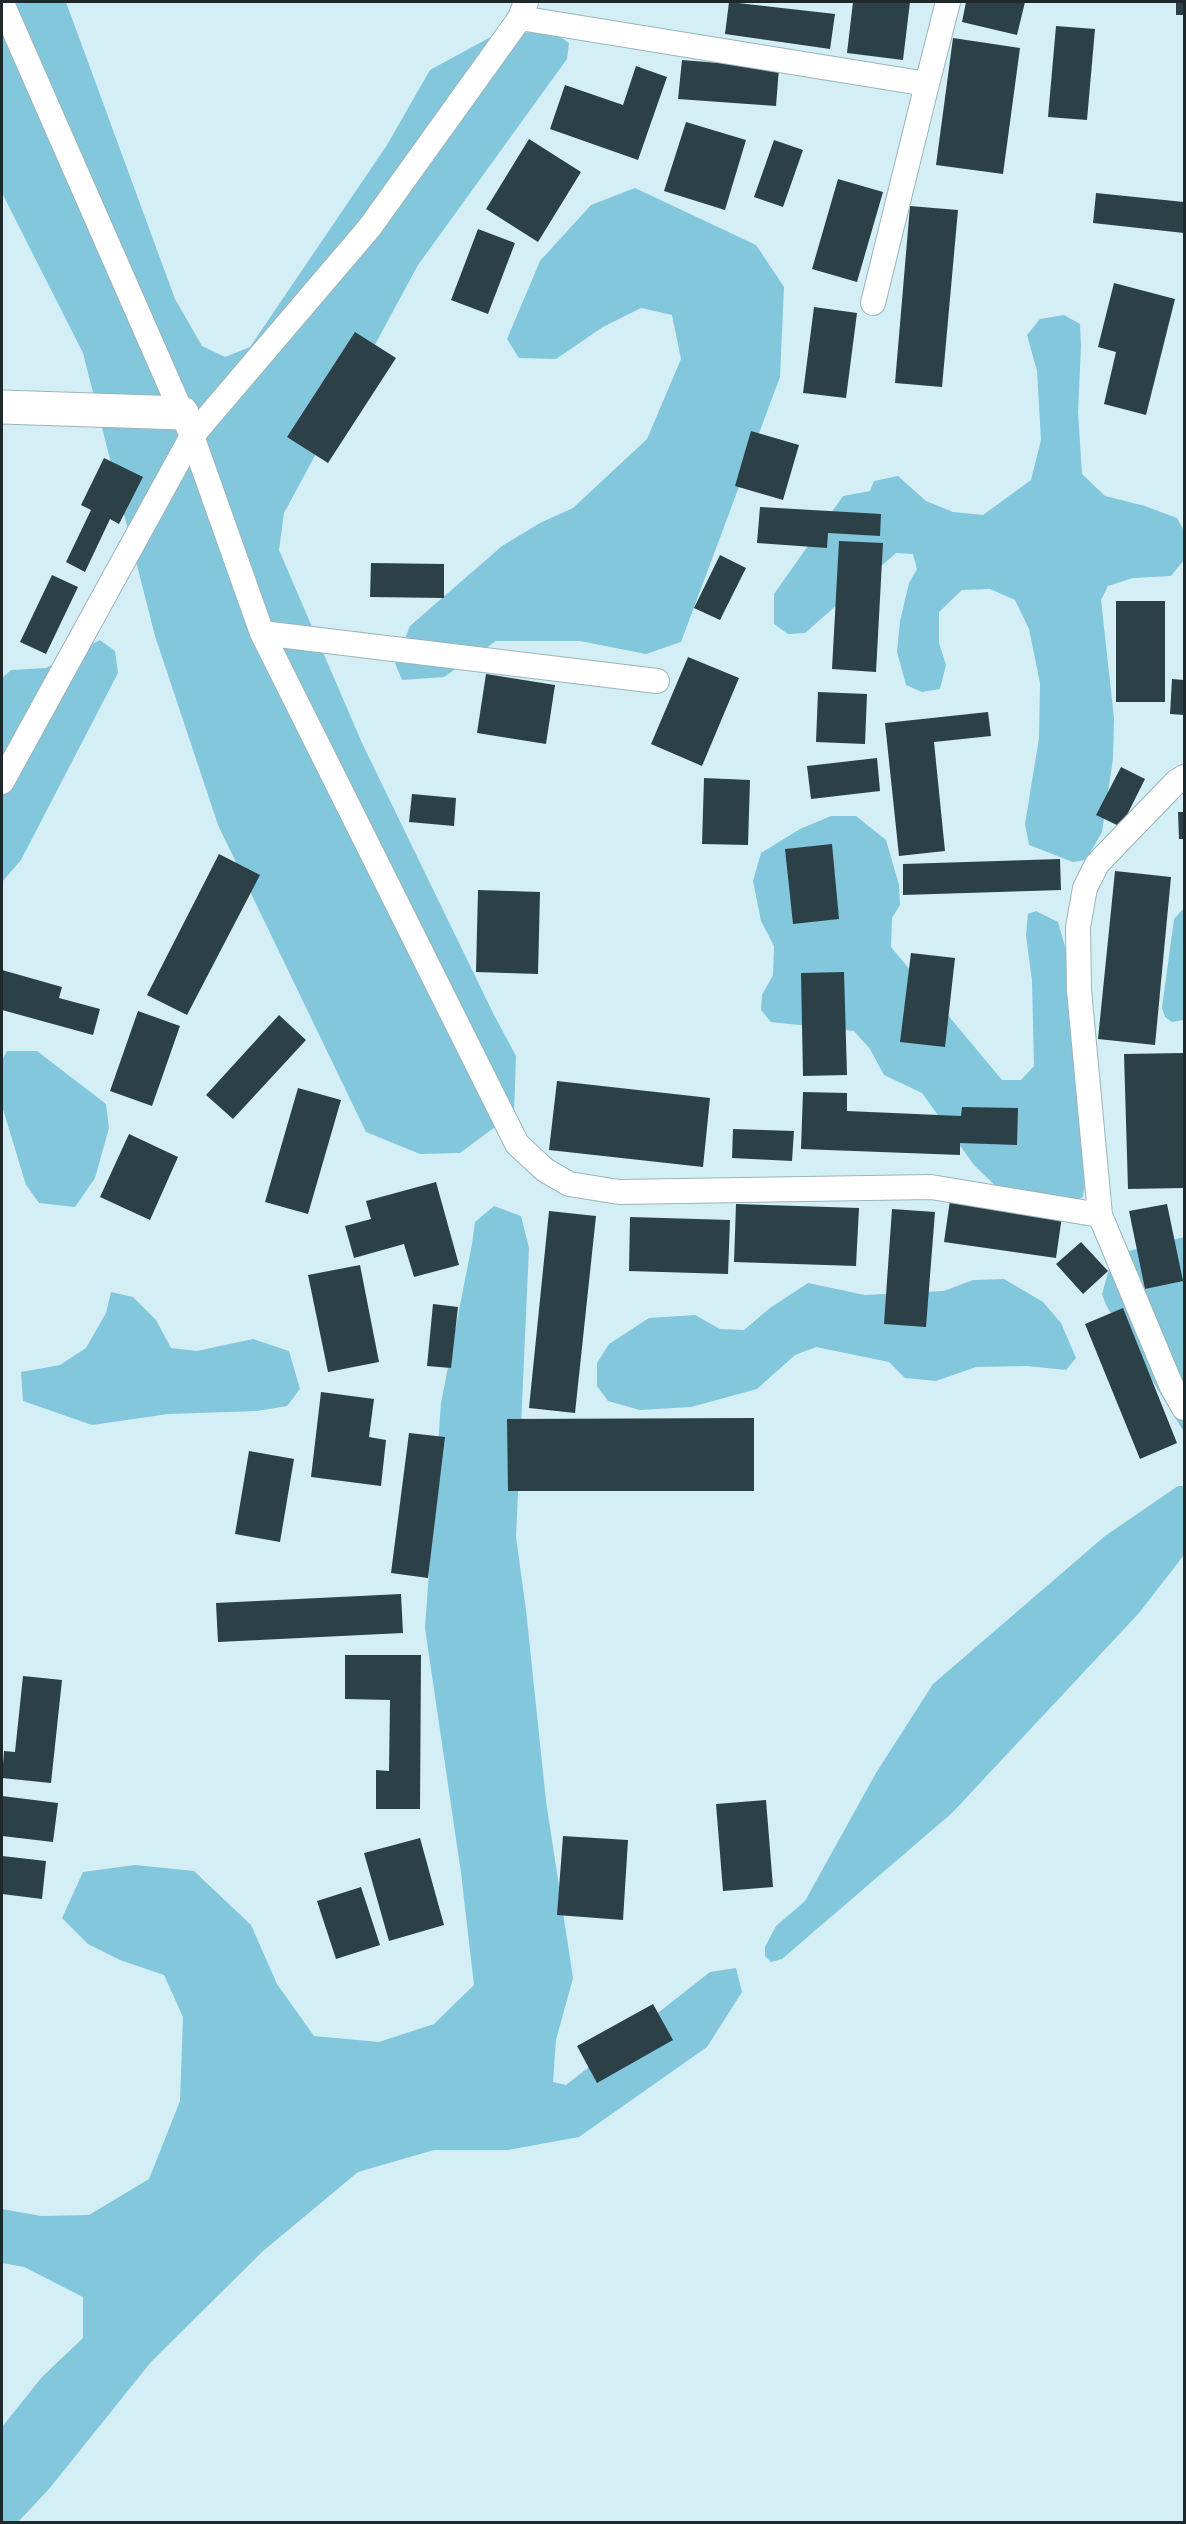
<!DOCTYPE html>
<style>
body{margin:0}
#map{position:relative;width:1186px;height:2524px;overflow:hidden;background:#d4eef6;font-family:Arial,sans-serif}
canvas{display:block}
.frame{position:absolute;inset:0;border:3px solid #1f292c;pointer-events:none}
</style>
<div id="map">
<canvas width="1186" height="2524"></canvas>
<div class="frame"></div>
</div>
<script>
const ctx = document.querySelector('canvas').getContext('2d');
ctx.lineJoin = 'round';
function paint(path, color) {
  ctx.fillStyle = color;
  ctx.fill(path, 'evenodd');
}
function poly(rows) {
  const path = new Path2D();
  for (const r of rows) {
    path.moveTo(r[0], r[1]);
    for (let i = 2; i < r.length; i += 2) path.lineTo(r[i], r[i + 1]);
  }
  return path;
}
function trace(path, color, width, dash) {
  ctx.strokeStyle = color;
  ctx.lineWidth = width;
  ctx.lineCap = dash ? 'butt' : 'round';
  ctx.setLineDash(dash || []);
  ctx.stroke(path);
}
const green = poly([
 [2,2,66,2,175,299,202,346,225,357,250,347,387,145,430,70,498,33,553,32,569,43,567,59,418,265,284,513,279,550,362,743,493,1013,516,1056,514,1113,460,1153,420,1154,366,1132,218,825,155,636,83,353,2,193],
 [635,188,756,245,784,287,780,377,681,642,646,654,580,641,496,641,444,677,402,680,395,663,410,626,502,546,540,523,573,508,647,439,681,359,672,315,641,308,603,327,556,359,519,358,507,339,540,261,591,205],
 [1064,315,1080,324,1081,346,1078,412,1082,474,1105,496,1145,506,1177,518,1184,531,1184,560,1171,576,1133,578,1108,586,1101,600,1114,718,1113,759,1102,832,1086,860,1073,862,1029,845,1025,824,1039,738,1040,683,1029,629,1015,600,990,589,962,590,939,612,939,643,946,665,940,689,922,692,906,685,897,652,900,621,909,583,917,569,913,554,896,553,805,633,788,634,774,624,774,594,843,496,870,491,874,481,898,476,926,501,953,512,983,515,1031,480,1041,440,1037,371,1027,335,1040,319],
 [100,640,115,651,118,673,21,860,2,882,2,678,11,670,46,668],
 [831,816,856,816,886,840,899,885,900,905,892,918,891,947,1002,1080,1021,1080,1034,1066,1032,981,1026,935,1028,914,1036,911,1058,922,1066,950,1087,1169,1083,1197,1066,1206,1006,1196,974,1165,922,1093,884,1075,870,1049,854,1031,771,1022,761,1010,762,995,773,975,774,946,761,921,753,881,761,853,800,829],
 [1182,910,1184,910,1184,1020,1172,1022,1165,1017,1162,1008,1174,919],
 [7,1051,37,1051,106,1104,109,1128,95,1178,75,1207,39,1203,26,1185,2,1106,2,1060],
 [494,1206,521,1216,529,1248,516,1537,526,1610,546,1801,573,1978,556,2040,553,2082,566,2085,710,1972,736,1968,742,1992,707,2047,579,2137,508,2150,434,2150,358,2172,263,2251,151,2362,49,2489,18,2522,2,2522,2,2427,42,2377,83,2338,83,2297,24,2267,2,2263,2,2209,41,2216,89,2215,149,2179,180,2101,183,2017,164,1975,120,1960,88,1944,62,1918,83,1872,135,1865,194,1871,251,1925,277,1984,314,2036,379,2042,434,2024,474,1985,461,1873,425,1628,441,1403,472,1244,475,1222],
 [1184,1237,1184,1432,1106,1305,1102,1294,1113,1255],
 [1004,1279,1043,1302,1061,1323,1076,1358,1066,1370,1027,1366,976,1367,936,1381,905,1378,889,1362,816,1347,795,1355,757,1389,691,1407,640,1410,608,1401,597,1386,597,1363,609,1344,649,1318,695,1315,720,1329,744,1330,770,1308,808,1283,865,1295,944,1291,973,1280],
 [111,1292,133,1297,156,1320,171,1348,197,1351,253,1339,289,1351,300,1389,287,1406,257,1411,168,1414,92,1425,23,1401,21,1372,60,1365,86,1348,106,1313],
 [1178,1486,1184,1486,1184,1555,1139,1613,952,1813,782,1959,771,1962,765,1956,765,1947,776,1926,805,1901,876,1773,933,1684,1105,1536]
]);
const building = poly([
 [729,2,835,14,830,49,725,34],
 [853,2,910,2,903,60,847,53],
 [966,2,1025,2,1017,35,962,22],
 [1176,2,1184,2,1184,15,1176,15],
 [1056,26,1095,29,1087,120,1048,117],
 [953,38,1020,48,1003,174,936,165],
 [682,60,779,68,776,106,678,99],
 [636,66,667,77,638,160,550,129,565,85,623,105],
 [686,122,746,140,725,210,664,191],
 [529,139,581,172,538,242,486,209],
 [774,140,803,150,783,207,754,197],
 [838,179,883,192,857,282,812,269],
 [1096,193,1184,202,1184,233,1093,223],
 [910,206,958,210,942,387,895,383],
 [478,229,515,243,488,314,451,300],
 [1114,283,1175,299,1146,415,1104,404,1116,352,1098,347],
 [814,307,857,313,846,398,803,393],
 [355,332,396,358,328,463,287,437],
 [751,431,799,445,783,500,735,486],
 [104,458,143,477,119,524,110,519,85,572,66,562,91,510,81,505],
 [760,507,881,514,880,536,828,533,827,548,757,543],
 [839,541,883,543,876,672,832,669],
 [720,555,746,568,720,620,694,608],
 [371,563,444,564,444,598,370,597],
 [52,575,78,587,46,654,20,642],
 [1116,601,1165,601,1165,702,1116,702],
 [688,657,739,678,702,766,651,744],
 [486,674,555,685,546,744,477,733],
 [1172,679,1184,680,1184,715,1170,714],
 [818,692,867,694,865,744,816,742],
 [988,712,991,736,934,742,945,851,899,856,885,723],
 [877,758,880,791,811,799,807,766],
 [1121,767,1145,779,1121,827,1096,815],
 [704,778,750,780,748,845,702,844],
 [412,794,456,798,454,826,409,822],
 [1178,812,1184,812,1184,839,1179,839],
 [832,844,839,919,793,924,785,849],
 [219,854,260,875,187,1015,147,995],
 [1060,859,1061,890,903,895,903,864],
 [1115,871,1171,877,1155,1045,1098,1039],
 [478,890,540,892,538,974,476,972],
 [911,953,955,958,945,1047,900,1042],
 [2,970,62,987,59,998,100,1009,93,1035,2,1010],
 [844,972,847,1075,803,1076,801,973],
 [138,1011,180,1026,152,1106,110,1091],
 [279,1015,306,1040,233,1119,206,1095],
 [1183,1053,1184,1188,1128,1189,1124,1054],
 [557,1081,710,1098,703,1167,549,1150],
 [298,1088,341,1100,308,1214,265,1202],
 [803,1092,847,1093,847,1111,961,1116,962,1107,1018,1108,1017,1145,960,1143,960,1155,801,1149],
 [733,1129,794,1131,792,1161,732,1158],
 [129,1134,178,1157,150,1220,100,1197],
 [436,1182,459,1265,414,1277,404,1244,354,1258,345,1226,371,1219,366,1201],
 [950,1200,1062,1216,1056,1258,944,1242],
 [736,1204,859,1208,856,1266,734,1262],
 [1167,1204,1183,1281,1145,1289,1129,1211],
 [892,1209,935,1212,926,1327,884,1324],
 [549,1211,596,1216,575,1413,529,1408],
 [630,1217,730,1220,728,1274,629,1271],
 [1081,1242,1108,1271,1083,1294,1056,1264],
 [360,1265,379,1362,328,1372,308,1275],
 [433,1304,458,1307,451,1368,427,1366],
 [1123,1308,1177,1443,1140,1459,1085,1324],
 [321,1392,374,1399,369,1437,386,1440,381,1486,311,1477],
 [754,1418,754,1491,508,1491,507,1419],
 [409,1433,445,1437,428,1578,391,1573],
 [249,1451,294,1459,280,1542,235,1534],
 [401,1594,403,1633,218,1642,216,1603],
 [345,1655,421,1655,420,1809,376,1809,376,1770,389,1771,390,1700,345,1699],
 [23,1676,62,1680,51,1783,2,1778,4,1751,15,1752],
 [2,1796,58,1803,53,1842,2,1836],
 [766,1800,773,1887,723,1891,716,1804],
 [563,1836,628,1840,623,1920,557,1915],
 [420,1838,444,1925,389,1941,364,1853],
 [2,1856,46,1861,42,1899,2,1894],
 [361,1887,380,1945,336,1959,317,1901],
 [653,2004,673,2040,597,2083,577,2046]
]);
const lane = poly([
 [526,2,520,18,370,227,192,436,262,633,517,1144,545,1170,569,1184,619,1192,931,1187,1100,1215,1079,990,1078,927,1085,888,1097,864,1176,782,1184,777],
 [2,3,192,436,2,782],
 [520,18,927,84,948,2],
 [873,303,927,84],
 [262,633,657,681],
 [1100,1215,1171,1385,1184,1408]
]);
const street = poly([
 [2,407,182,413]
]);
paint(green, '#82c7db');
paint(building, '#2c4147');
trace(lane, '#9cb4bb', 26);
trace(street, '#9cb4bb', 35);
trace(lane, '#fff', 24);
trace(street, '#fff', 33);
</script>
